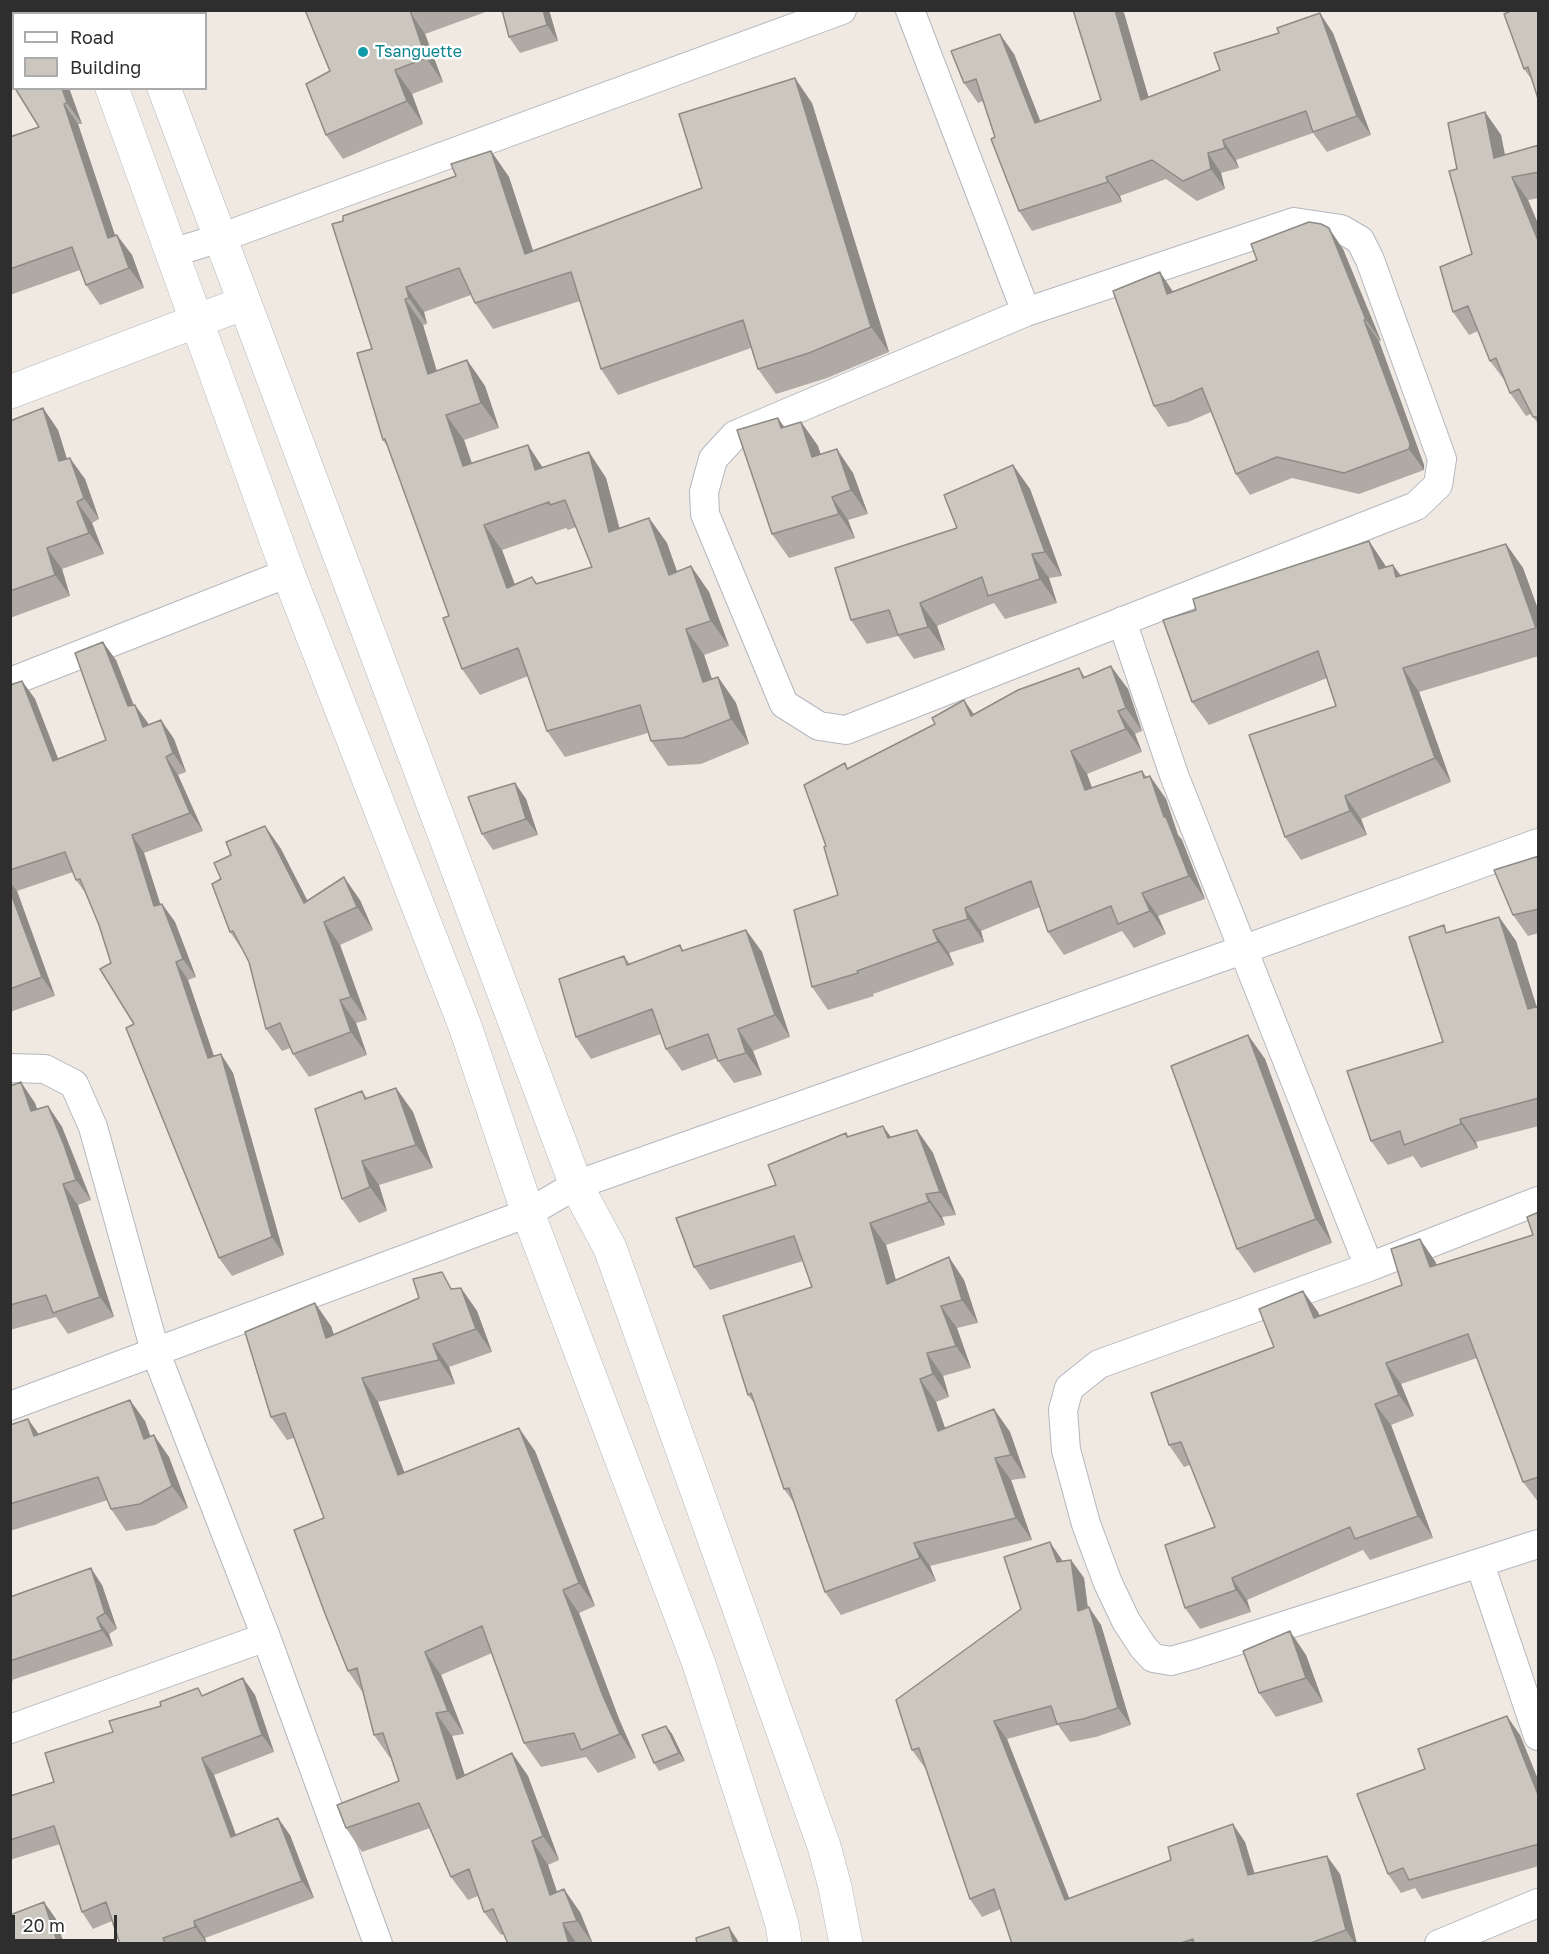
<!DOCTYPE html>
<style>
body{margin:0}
#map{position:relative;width:1549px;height:1954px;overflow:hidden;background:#efe9e1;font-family:"Golos Text",sans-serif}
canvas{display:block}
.frame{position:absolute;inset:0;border:12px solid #2e2e2e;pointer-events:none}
.legend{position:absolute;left:12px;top:12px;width:195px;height:78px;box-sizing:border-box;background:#fff;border:2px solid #ababab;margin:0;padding:8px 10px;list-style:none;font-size:18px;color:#2e2e2e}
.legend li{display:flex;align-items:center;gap:12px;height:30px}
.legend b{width:30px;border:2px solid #ababab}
.scale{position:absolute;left:12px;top:1915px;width:105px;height:27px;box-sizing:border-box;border:3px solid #2e2e2e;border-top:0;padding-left:8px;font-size:18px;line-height:21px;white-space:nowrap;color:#2e2e2e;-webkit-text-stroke:4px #fff;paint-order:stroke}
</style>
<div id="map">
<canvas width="1549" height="1954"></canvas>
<div class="frame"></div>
<ul class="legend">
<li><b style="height:8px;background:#fff"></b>Road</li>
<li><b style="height:16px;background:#cbc7bf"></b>Building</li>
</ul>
<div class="scale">20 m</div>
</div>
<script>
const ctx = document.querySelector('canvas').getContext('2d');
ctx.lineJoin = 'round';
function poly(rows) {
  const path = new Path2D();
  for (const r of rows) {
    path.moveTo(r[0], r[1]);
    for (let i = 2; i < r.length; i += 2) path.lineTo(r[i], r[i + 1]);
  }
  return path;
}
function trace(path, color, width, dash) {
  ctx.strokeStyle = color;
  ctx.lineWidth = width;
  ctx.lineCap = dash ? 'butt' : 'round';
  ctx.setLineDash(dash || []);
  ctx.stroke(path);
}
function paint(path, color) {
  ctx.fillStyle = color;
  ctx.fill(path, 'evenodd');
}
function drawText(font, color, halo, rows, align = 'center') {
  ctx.font = font + ' "Golos Text",sans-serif';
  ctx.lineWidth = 5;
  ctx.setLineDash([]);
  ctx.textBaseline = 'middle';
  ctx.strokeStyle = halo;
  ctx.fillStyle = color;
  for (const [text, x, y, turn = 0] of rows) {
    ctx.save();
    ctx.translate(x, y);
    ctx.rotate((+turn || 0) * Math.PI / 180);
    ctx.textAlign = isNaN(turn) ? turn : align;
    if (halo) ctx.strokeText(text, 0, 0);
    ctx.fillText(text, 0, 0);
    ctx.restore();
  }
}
const street = poly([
 [910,10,1026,312],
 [1294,222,1341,229,1360,240,1370,260,1442,459,1438,485,1416,506,846,730,819,726,784,704,705,514,704,492,713,459,735,435,1026,312,1294,222],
 [172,253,220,238,842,10],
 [1122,621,1174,775,1369,1267,1538,1201],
 [10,682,288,573],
 [10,1068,45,1069,74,1084,93,1127,155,1351,266,1637,378,1944],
 [1369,1267,1099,1364,1069,1388,1063,1410,1066,1450,1086,1524,1108,1583,1126,1621,1143,1647,1153,1658,1171,1661,1196,1654,1538,1544],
 [10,1406,528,1213,576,1185,1242,950,1538,843],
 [1480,1564,1538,1736],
 [10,1729,266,1637],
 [1439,1944,1538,1903]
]);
const secondary = poly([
 [83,10,84,14],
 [134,10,136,14],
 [112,88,288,573,465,1026,528,1213,699,1664,768,1878,782,1924,785,1944],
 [164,88,576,1185,610,1248,824,1846,835,1887,846,1944],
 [10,392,244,303]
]);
const wall = poly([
 [305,10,491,10,425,34,443,82,412,94,423,124,343,159,326,135,330,71],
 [502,10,549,10,558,41,520,53,509,37],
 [1513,10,1532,80,1524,69],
 [1124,13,1148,97,1333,33,1371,135,1327,152,1313,133,1236,160,1239,168,1221,173,1225,189,1197,201,1166,179,1120,196,1122,202,1032,231,1019,211,983,101,978,103,964,83,1014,54,1040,121,1101,100],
 [69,88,82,124,78,124,115,236,132,255,144,288,100,305,86,285,80,270,10,295,10,137,39,127],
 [812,103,889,352,827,378,776,394,758,369,751,348,618,395,601,369,580,301,493,329,475,303,471,295,424,312,427,324,423,325,437,371,467,360,485,386,499,428,464,440,472,463,543,468,589,452,606,478,620,529,649,518,667,543,677,572,691,566,709,592,729,646,704,655,712,679,718,677,736,703,749,744,701,764,668,766,651,741,648,733,565,757,547,731,528,676,480,695,462,669,449,616,389,449,383,440,372,349,343,221,456,176,491,151,509,177,533,250,702,188],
 [576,527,592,567,537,583,532,577,515,584,502,550,566,528,568,530],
 [1485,112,1501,135,1505,155,1539,145,1539,198,1528,200,1539,226,1539,425,1531,414,1526,416,1510,393,1505,381,1490,361,1478,331,1469,335,1453,312,1472,254,1457,169],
 [1343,249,1381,341,1379,341,1424,465,1424,470,1359,494,1292,478,1250,495,1236,474,1211,412,1188,422,1168,427,1154,406,1173,291],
 [43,408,58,430,67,459,85,479,99,519,92,523,104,554,62,569,70,596,10,618,10,421],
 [801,422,818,446,820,454,853,473,868,514,848,520,855,538,789,558,772,534,785,427],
 [1013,465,1030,489,1062,576,1049,578,1057,603,1005,619,994,603,937,626,945,650,914,659,898,636,867,644,851,620,957,528],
 [1369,541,1386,567,1401,576,1506,544,1523,568,1539,612,1539,656,1419,692,1451,782,1361,819,1367,835,1301,860,1285,837,1336,706,1327,678,1209,725,1192,702,1196,610],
 [116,660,134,705,135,705,148,725,161,720,174,739,186,772,178,775,203,831,144,853,160,904,162,904,175,922,196,977,188,980,214,1056,221,1054,233,1073,284,1255,232,1276,219,1258,111,963,99,925,87,895,76,880,73,872,17,891,55,996,10,1012,10,685,22,681,35,699,58,759,106,740],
 [1079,668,1085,677,1128,689,1142,731,1135,734,1142,752,1087,774,1092,788,1142,771,1146,777,1150,776,1166,799,1178,835,1182,840,1205,899,1158,916,1166,934,1134,948,1122,931,1064,955,1048,932,1040,907,981,931,984,942,949,953,954,965,873,994,874,996,828,1010,812,987,838,895,826,846,848,768,935,724,964,700,974,715],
 [515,783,526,799,538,835,493,850,482,834],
 [265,826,281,849,307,901,360,900,373,930,340,945,367,1020,356,1023,367,1055,309,1077,293,1054,290,1048,282,1051,266,1029,249,962,243,951,230,932,221,879,231,855],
 [1539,856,1539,933,1528,936,1513,915],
 [1499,917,1516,941,1536,1006,1539,1006,1539,1126,1476,1142,1478,1148,1421,1168,1413,1156,1388,1165,1371,1141,1443,1042,1449,932],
 [746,930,762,952,790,1037,753,1051,762,1075,734,1083,718,1061,717,1058,682,1071,666,1049,661,1034,591,1059,576,1037,624,956,630,964,680,945,684,951],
 [1248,1035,1265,1059,1332,1243,1254,1273,1237,1249],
 [10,1086,35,1103,37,1109,48,1106,62,1127,91,1200,78,1205,114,1317,68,1334,56,1317,10,1330],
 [396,1088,413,1112,433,1168,379,1185,387,1211,359,1223,342,1199,362,1091,367,1098],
 [917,1130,933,1153,956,1215,942,1217,945,1225,886,1245,896,1280,964,1280,978,1323,957,1328,971,1368,943,1376,949,1397,936,1402,945,1428,994,1409,1010,1432,1026,1478,1011,1480,1032,1540,930,1566,936,1581,841,1615,825,1592,794,1503,784,1489,755,1404,748,1395,812,1287,803,1261,710,1290,694,1267,846,1133,849,1137,891,1137],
 [1539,1212,1539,1503,1523,1482,1477,1358,1401,1384,1414,1416,1391,1425,1433,1538,1370,1560,1363,1550,1247,1600,1251,1612,1200,1629,1185,1608,1215,1527,1190,1465,1184,1467,1169,1445,1274,1347,1303,1291,1318,1312,1320,1316,1402,1285,1435,1261,1437,1265,1533,1235],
 [461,1288,477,1311,492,1352,449,1367,455,1384,378,1402,404,1472,535,1451,595,1606,579,1613,619,1719,636,1758,598,1773,586,1757,541,1767,524,1743,492,1653,441,1675,464,1734,452,1736,465,1776,512,1753,528,1776,559,1860,548,1865,557,1892,580,1912,593,1944,508,1944,504,1934,501,1935,484,1912,478,1896,468,1900,451,1877,430,1828,362,1852,346,1828,399,1781,391,1758,390,1758,374,1735,363,1693,348,1671,324,1518,294,1438,287,1440,271,1417,331,1326,334,1335,454,1289],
 [145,1421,150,1436,169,1457,188,1508,155,1525,126,1531,111,1509,108,1500,10,1531,10,1425,39,1434],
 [1071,1560,1084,1578,1088,1607,1101,1625,1131,1725,1096,1737,1070,1742,1058,1725,1007,1739,1069,1898,1245,1842,1255,1874,1340,1874,1357,1944,1012,1944,1001,1909,982,1917,970,1899,926,1768,925,1768,912,1750,1021,1609,1063,1561],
 [102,1585,117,1629,109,1634,113,1646,12,1680,13,1682,10,1683,10,1597],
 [1306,1655,1323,1702,1276,1717,1259,1693],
 [243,1678,255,1695,274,1752,214,1775,236,1835,290,1835,314,1898,205,1938,207,1944,120,1944,112,1921,93,1929,82,1912,60,1844,10,1860,10,1796,54,1782,113,1732,203,1695],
 [666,1726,672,1734,685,1761,659,1771,654,1763],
 [1520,1735,1539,1782,1539,1866,1422,1899,1415,1888,1401,1893,1388,1874]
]);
const shadedWall = poly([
 [543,10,549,10,558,41,547,25],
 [1115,10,1122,10,1124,13,1155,119,1141,100],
 [409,11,425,34,443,82,426,58],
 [1320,13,1333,33,1371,135,1357,116],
 [1000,34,1014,54,1049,143,1035,123],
 [395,70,412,94,423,124,407,101],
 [795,78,812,103,889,352,871,327],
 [62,88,69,88,82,124,67,103],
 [64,104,78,124,123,259,108,238],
 [1485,112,1501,135,1510,181,1494,158],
 [1223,140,1236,160,1239,168,1225,148],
 [491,151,509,177,542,279,525,254],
 [1208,153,1221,173,1225,189,1211,169],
 [1106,177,1120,196,1122,202,1108,182],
 [1512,177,1528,200,1539,226,1539,243],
 [1329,228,1343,249,1381,341,1366,320],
 [117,235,132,255,144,288,129,268],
 [1160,272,1174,293,1167,294],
 [406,287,424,312,427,324,409,298],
 [405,299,423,325,445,400,428,374],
 [1364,320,1379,341,1424,465,1424,470,1409,449],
 [467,360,485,386,499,428,481,403],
 [43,408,58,430,74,482,59,461],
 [446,415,464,440,481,491,463,466],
 [778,418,795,442,781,428],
 [801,422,818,446,829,480,812,457],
 [528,445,545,471,535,470],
 [837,449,853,473,868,514,851,490],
 [589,452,606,478,627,558,609,532],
 [70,458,85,479,99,519,84,498],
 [1013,465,1030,489,1062,576,1045,552],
 [832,497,848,520,855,538,839,514],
 [77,502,92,523,104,554,89,533],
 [649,518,667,543,687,600,669,575],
 [484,525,502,550,525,613,507,588],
 [1369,541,1385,565,1395,593,1379,569],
 [1506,544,1523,568,1539,612,1539,631,1536,628],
 [47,548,62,569,70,596,55,575],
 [1032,554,1049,578,1057,603,1040,579],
 [1393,565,1410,588,1396,577],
 [691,566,709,592,729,646,711,621],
 [920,603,937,626,945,650,928,627],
 [686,629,704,655,721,707,703,682],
 [103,642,116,660,141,725,128,706],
 [1111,666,1128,689,1142,731,1126,708],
 [1403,668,1419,692,1451,782,1435,758],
 [718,677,736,703,749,744,731,719],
 [22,681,35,699,66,779,53,761],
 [964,700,980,723,971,716],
 [135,705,148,723,156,745,143,727],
 [1118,711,1135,734,1142,752,1126,729],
 [161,720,174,739,186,772,173,753],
 [1071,751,1087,774,1101,813,1085,790],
 [166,757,178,775,203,831,190,813],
 [1142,771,1154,789,1150,776,1166,799,1178,835,1182,840,1205,899,1189,876,1164,817],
 [515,783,526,799,538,835,526,819],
 [1345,796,1361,819,1367,835,1350,811],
 [265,826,281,849,320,925,304,903],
 [132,835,144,853,167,925,154,906],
 [344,877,360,900,373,930,357,907],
 [10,882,17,891,55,996,42,977,10,891],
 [1142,893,1158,916,1166,934,1150,911],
 [162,904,175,922,196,977,183,959],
 [965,908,981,931,984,942,968,919],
 [1499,917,1516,941,1539,1014,1528,1009],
 [324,922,340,945,367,1020,351,997],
 [746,930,762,952,790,1037,775,1015],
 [933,930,949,953,954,965,938,942],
 [176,962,188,980,221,1077,208,1058],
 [340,1000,356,1023,367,1055,351,1032],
 [738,1029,753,1051,762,1075,746,1053],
 [1248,1035,1265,1059,1332,1243,1316,1219],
 [221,1054,233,1073,284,1255,272,1237],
 [21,1082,35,1103,45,1132,31,1111],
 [396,1088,413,1112,433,1168,416,1145],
 [48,1106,62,1127,91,1200,76,1180],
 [1460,1119,1476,1142,1478,1148,1461,1124],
 [883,1126,899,1148,888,1138],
 [917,1130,933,1153,956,1215,940,1192],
 [362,1161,379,1185,387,1211,370,1187],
 [63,1184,78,1205,114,1317,100,1297],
 [926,1194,942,1217,945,1225,929,1202],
 [870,1223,886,1245,903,1306,887,1284],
 [1420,1239,1435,1261,1445,1289,1430,1267],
 [949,1257,964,1280,978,1323,962,1300],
 [461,1288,477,1311,492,1352,476,1329],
 [1303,1291,1318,1312,1329,1340,1314,1318],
 [315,1303,331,1326,342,1362,326,1338],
 [941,1306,957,1328,971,1368,956,1346],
 [433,1344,449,1367,455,1384,439,1360],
 [927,1353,943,1376,949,1397,933,1374],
 [1386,1363,1401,1384,1414,1416,1399,1395],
 [362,1378,378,1402,414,1498,398,1475],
 [920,1379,936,1402,954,1454,938,1431],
 [130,1400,145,1421,159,1460,144,1439],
 [1375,1404,1391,1425,1433,1538,1418,1516],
 [994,1409,1010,1432,1026,1478,1011,1455],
 [28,1419,43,1440,34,1436],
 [519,1428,535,1451,595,1606,579,1583],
 [154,1435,169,1457,188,1508,172,1486],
 [995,1458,1011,1480,1032,1540,1016,1518],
 [1050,1542,1062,1560,1069,1580,1057,1562],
 [914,1543,930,1566,936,1581,920,1558],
 [1071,1560,1084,1578,1090,1628,1078,1611],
 [91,1568,102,1585,117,1629,105,1613],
 [1232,1578,1247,1600,1251,1612,1236,1590],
 [563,1590,579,1613,619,1719,636,1758,620,1734,603,1696],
 [1089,1607,1101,1625,1131,1725,1118,1708],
 [97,1618,109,1634,113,1646,102,1630],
 [1290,1631,1306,1655,1323,1702,1306,1678],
 [425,1652,441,1675,464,1734,448,1711],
 [243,1678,255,1695,274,1752,262,1735],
 [436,1713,452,1736,474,1803,457,1779],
 [1507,1716,1520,1735,1539,1782,1539,1797],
 [994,1721,1007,1739,1077,1918,1065,1900],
 [666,1726,672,1734,685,1761,679,1753],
 [512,1753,528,1776,559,1860,543,1836],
 [202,1758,214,1775,243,1854,231,1837],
 [278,1818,290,1835,314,1898,302,1881],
 [1233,1824,1245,1842,1260,1893,1248,1875],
 [532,1841,548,1865,566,1919,550,1895],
 [1327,1856,1340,1874,1357,1944,1355,1944,1346,1930],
 [564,1889,580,1912,593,1944,577,1921],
 [44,1902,56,1919,64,1944,58,1944],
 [194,1921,205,1938,207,1944,195,1927],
 [563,1923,577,1944,569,1944],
 [729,1927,740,1944,734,1944]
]);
const building = poly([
 [305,10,410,10,426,58,395,70,407,101,326,135,306,84,330,71,305,10],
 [502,10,543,10,547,25,509,37,502,10],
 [1073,10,1115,10,1141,100,1220,70,1214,53,1279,33,1277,28,1320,13,1357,116,1313,132,1306,111,1223,140,1225,148,1208,153,1211,169,1183,181,1152,160,1106,177,1108,182,1019,211,991,139,995,137,976,79,964,83,951,51,1000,34,1035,123,1101,100,1073,10],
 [1513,10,1539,10,1539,102,1528,67,1524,69,1504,14,1513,10],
 [14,35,14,86,10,81,10,36,14,35],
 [795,78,871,327,809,353,758,369,743,320,601,369,571,272,475,303,459,268,406,287,409,298,405,299,428,374,467,360,481,403,446,415,463,466,528,445,535,470,589,452,609,532,649,518,669,575,691,566,711,621,686,629,703,682,718,677,731,719,683,738,651,741,640,705,547,731,518,648,462,669,443,618,449,616,385,439,383,440,357,353,372,349,332,224,343,221,343,216,456,176,451,164,491,151,525,254,702,188,679,114,795,78],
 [565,500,592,567,536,584,532,577,507,588,484,525,549,502,550,505,565,500],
 [15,88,62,88,67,103,64,104,108,238,117,235,129,268,86,285,72,247,10,269,10,137,39,127,15,88],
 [1485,112,1494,158,1539,145,1539,172,1512,177,1539,243,1539,417,1533,417,1519,389,1510,393,1496,358,1490,361,1468,306,1453,312,1440,267,1472,254,1449,171,1457,169,1448,123,1485,112],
 [1309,222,1321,224,1329,228,1366,320,1364,320,1410,444,1409,449,1344,473,1277,457,1236,474,1202,388,1173,401,1154,406,1113,291,1160,272,1167,294,1257,260,1251,244,1309,222],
 [43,408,59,461,70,458,84,498,77,502,89,533,47,548,55,575,10,591,10,421,43,408],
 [778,418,781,428,801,422,812,457,837,449,851,490,832,497,839,514,772,534,737,430,778,418],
 [1013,465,1045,552,1032,554,1040,579,988,596,982,577,920,603,928,627,898,635,889,610,851,620,835,568,957,528,944,495,1013,465],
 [1369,541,1379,569,1393,565,1396,577,1506,544,1536,628,1403,668,1435,758,1345,796,1350,811,1285,837,1249,735,1336,706,1318,651,1192,702,1163,620,1196,610,1193,599,1369,541],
 [103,642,128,706,135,705,143,727,161,720,173,753,166,757,190,813,132,835,154,906,162,904,183,959,176,962,208,1058,221,1054,272,1237,219,1258,126,1028,134,1024,100,969,111,963,99,925,80,879,76,880,65,852,10,870,10,685,22,681,53,761,106,740,75,653,103,642],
 [1111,666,1126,708,1118,711,1126,729,1071,751,1085,790,1142,771,1144,778,1150,776,1164,817,1166,817,1189,876,1142,893,1150,911,1118,924,1111,906,1048,932,1031,881,965,908,968,919,933,930,938,942,857,971,858,973,812,987,794,910,838,895,824,847,826,846,804,785,845,763,847,769,935,724,932,718,964,700,971,716,1018,690,1079,668,1083,678,1111,666],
 [515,783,526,819,482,834,468,797,515,783],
 [265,826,304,903,344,877,357,907,324,922,351,997,340,1000,351,1032,293,1054,280,1023,266,1029,249,962,233,931,230,932,212,884,221,879,214,863,231,855,226,842,265,826],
 [1539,856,1539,909,1513,915,1494,870,1539,856],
 [10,891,42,977,10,989,10,891],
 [1499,917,1528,1009,1539,1006,1539,1098,1460,1119,1461,1124,1404,1145,1400,1131,1371,1141,1347,1071,1443,1042,1409,937,1444,925,1446,933,1499,917],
 [746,930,775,1015,738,1029,746,1053,718,1061,708,1034,666,1049,652,1009,576,1037,559,979,624,956,627,965,680,945,682,951,746,930],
 [1248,1035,1316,1219,1237,1249,1171,1066,1248,1035],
 [21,1082,31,1111,48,1106,64,1145,76,1180,63,1184,100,1297,53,1313,46,1295,10,1305,10,1086,21,1082],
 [396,1088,416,1145,362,1161,370,1187,342,1199,315,1109,362,1091,365,1099,396,1088],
 [883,1126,888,1138,917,1130,940,1192,926,1194,929,1202,870,1223,887,1284,949,1257,962,1300,941,1306,956,1346,927,1353,933,1374,920,1379,938,1431,994,1409,1011,1455,995,1458,1016,1518,914,1543,920,1558,825,1592,789,1488,784,1489,751,1393,748,1395,723,1316,812,1287,794,1236,694,1267,676,1218,776,1185,768,1165,846,1133,847,1137,883,1126],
 [1539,1212,1539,1477,1523,1482,1468,1334,1386,1363,1399,1395,1375,1404,1418,1516,1355,1539,1350,1527,1232,1578,1236,1590,1185,1608,1165,1545,1215,1527,1181,1442,1169,1445,1151,1393,1274,1347,1259,1309,1303,1291,1314,1318,1402,1285,1391,1249,1420,1239,1430,1267,1533,1235,1527,1217,1539,1212],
 [442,1272,451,1289,461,1288,476,1329,433,1344,439,1360,362,1378,398,1475,519,1428,579,1583,563,1590,603,1696,620,1734,581,1750,574,1733,524,1743,482,1626,425,1652,448,1711,436,1713,457,1779,512,1753,543,1836,532,1841,550,1895,564,1889,577,1921,563,1923,569,1944,508,1944,493,1909,484,1912,469,1869,451,1877,419,1803,346,1828,337,1805,399,1781,383,1733,374,1735,357,1668,348,1671,324,1611,294,1530,324,1518,285,1413,271,1417,245,1332,315,1303,326,1338,419,1298,413,1279,442,1272],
 [130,1400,144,1439,154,1435,172,1486,140,1504,111,1509,98,1477,10,1504,10,1425,28,1419,34,1436,130,1400],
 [1050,1542,1057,1562,1071,1560,1078,1611,1089,1607,1118,1708,1083,1719,1057,1724,1051,1706,994,1721,1065,1900,1171,1860,1168,1847,1233,1824,1248,1875,1327,1856,1346,1930,1308,1944,1194,1944,1193,1939,1178,1944,1012,1944,994,1889,970,1899,919,1748,912,1750,896,1700,1021,1609,1004,1557,1050,1542],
 [91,1568,105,1613,97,1618,102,1630,10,1661,10,1597,91,1568],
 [1290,1631,1306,1678,1259,1693,1243,1651,1290,1631],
 [243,1678,262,1735,202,1758,231,1837,278,1818,302,1881,194,1921,195,1927,163,1938,165,1944,120,1944,106,1902,82,1912,54,1826,10,1840,10,1796,54,1782,45,1753,113,1732,109,1721,161,1706,160,1702,198,1688,202,1696,243,1678],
 [1507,1716,1539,1797,1539,1844,1409,1880,1403,1868,1388,1874,1357,1794,1425,1769,1418,1749,1507,1716],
 [666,1726,679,1753,654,1763,642,1735,666,1726],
 [44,1902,58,1944,10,1944,10,1915,44,1902],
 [729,1927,734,1944,697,1944,696,1938,729,1927]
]);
const markers = [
 [363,52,6,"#0f9aa8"]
];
const cultureNames = [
 ["Tsanguette",375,52]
];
trace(street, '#b4b7c1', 30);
trace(secondary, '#b4b7c1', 34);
trace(street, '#fff', 28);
trace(secondary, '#fff', 33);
paint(wall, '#afaba4');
paint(shadedWall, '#8e8b86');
paint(building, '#cbc7bf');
trace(building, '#8e8b86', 1.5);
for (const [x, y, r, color] of markers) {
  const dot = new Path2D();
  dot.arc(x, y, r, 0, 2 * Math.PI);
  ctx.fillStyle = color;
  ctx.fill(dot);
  trace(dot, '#fff', 2);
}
drawText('16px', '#0d838f', '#fff', cultureNames, 'left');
</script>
